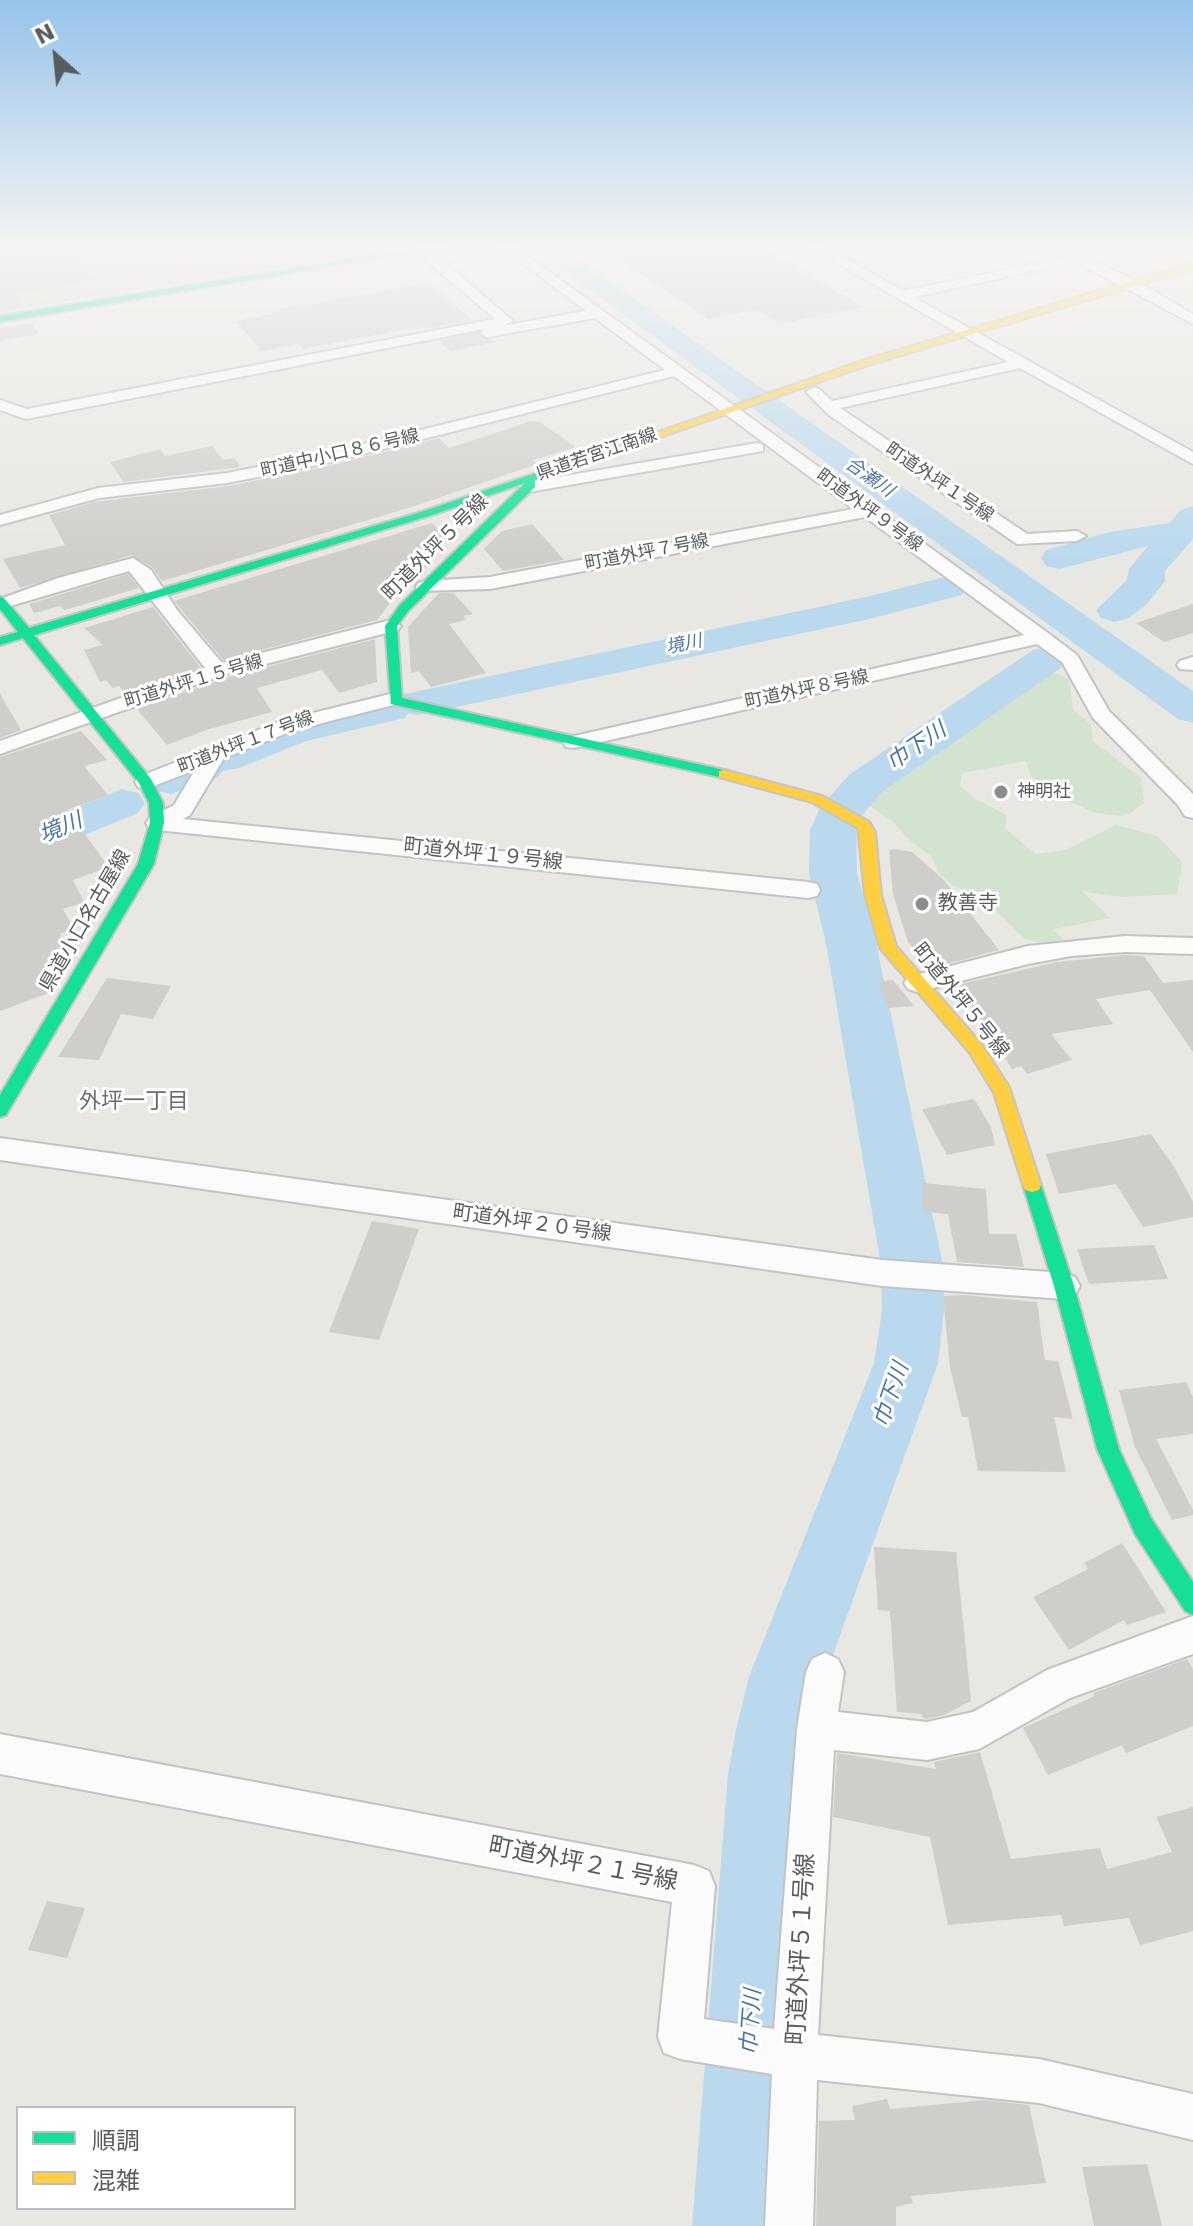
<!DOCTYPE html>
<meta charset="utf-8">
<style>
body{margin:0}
#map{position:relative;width:1193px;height:2226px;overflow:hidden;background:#e8e7e2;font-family:"DejaVu Sans","Noto Sans JP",sans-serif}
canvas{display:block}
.legend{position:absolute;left:16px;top:2106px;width:280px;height:104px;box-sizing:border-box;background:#fff;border:2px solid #bdbebf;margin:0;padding:10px 14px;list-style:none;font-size:24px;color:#595c5f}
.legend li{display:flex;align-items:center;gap:16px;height:40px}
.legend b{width:40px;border:2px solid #bdbebf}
.north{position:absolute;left:16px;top:16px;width:80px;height:80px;-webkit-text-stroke:6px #fff;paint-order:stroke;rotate:333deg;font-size:22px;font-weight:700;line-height:32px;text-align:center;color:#595c5f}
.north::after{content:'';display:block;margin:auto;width:28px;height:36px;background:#595c5f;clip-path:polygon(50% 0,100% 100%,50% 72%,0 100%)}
</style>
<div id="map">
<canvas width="1193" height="2226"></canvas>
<ul class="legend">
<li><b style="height:10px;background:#16e098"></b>順調</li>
<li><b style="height:10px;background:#ffcf43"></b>混雑</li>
</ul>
<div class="north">N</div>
</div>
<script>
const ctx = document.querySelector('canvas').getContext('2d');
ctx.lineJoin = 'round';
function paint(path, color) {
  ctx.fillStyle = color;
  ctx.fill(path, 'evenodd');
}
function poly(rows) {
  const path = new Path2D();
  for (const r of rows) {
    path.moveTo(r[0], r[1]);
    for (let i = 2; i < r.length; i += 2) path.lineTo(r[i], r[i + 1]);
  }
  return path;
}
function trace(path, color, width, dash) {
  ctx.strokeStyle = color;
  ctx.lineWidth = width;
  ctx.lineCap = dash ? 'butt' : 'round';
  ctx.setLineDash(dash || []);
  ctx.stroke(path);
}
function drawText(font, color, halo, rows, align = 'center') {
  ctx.font = font + ' "DejaVu Sans","Noto Sans JP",sans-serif';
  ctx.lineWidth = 6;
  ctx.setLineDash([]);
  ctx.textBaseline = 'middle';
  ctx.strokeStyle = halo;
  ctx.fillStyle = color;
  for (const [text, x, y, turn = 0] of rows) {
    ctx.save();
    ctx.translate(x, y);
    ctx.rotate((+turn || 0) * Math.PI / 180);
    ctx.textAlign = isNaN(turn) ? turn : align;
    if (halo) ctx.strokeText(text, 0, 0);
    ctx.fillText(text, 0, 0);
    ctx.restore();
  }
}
const industrial = poly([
 [0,247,403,247,0,312]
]);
const green = poly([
 [84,282,101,282,107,286,93,293,0,309,0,293],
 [1017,667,1053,672,1069,680,1073,710,1091,724,1093,741,1141,778,1144,803,1131,813,1120,816,1096,813,1046,792,1031,776,1026,761,962,773,960,786,976,799,1006,815,1005,828,1035,854,1065,850,1116,825,1157,836,1182,862,1177,894,1122,897,1082,891,1110,918,1053,929,1067,944,1048,946,1024,938,984,899,952,885,939,873,931,856,911,842,894,823,851,792,864,773,925,725]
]);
const stream = poly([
 [556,317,579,311],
 [418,342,494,328],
 [0,408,16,416,30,417]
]);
const river = poly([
 [531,247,561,247,1193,691,1193,723,1178,719,531,247],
 [1193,506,1193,539,1165,571,1165,581,1147,604,1129,618,1115,622,1101,618,1096,610,1127,580,1129,569,1148,546,1059,569,1046,566,1041,558,1046,550,1110,532,1169,523,1181,510,1193,506],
 [949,576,962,579,968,587,962,595,869,619,419,715,408,713,405,718,306,741,239,768,222,771,218,777,171,794,155,790,149,781,155,772,186,759,205,755,209,750,278,722,390,696,401,699,404,694,419,691,866,597,949,576],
 [1047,647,1061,650,1067,659,1061,668,882,792,859,819,856,830,857,874,875,938,943,1265,944,1311,938,1363,825,1677,814,1730,808,1774,786,2226,692,2226,728,1774,736,1730,749,1677,874,1363,882,1311,881,1265,825,938,809,874,810,830,821,806,850,774,1033,650,1047,647],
 [122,789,138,793,145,803,138,813,0,870,0,838,122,789]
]);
const building = poly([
 [0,247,73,247,97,280,16,293,23,306,0,310],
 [600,247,761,247,863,307,780,324,757,310,708,319],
 [428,283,472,320,425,329,422,326,303,349,299,344,262,351,236,321,273,314,270,311],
 [32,323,39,334,0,341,0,328],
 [477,333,496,342,451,351,439,341],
 [531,421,540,422,576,447,533,460,537,464,415,506,162,581,153,568,132,555,20,588,3,559,65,545,49,515,94,502,228,486,324,467,439,438,449,448],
 [212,446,223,460,234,458,241,467,123,482,110,462,160,449,165,456],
 [432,523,451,542,413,550,428,566,392,600,377,620,223,660,174,601],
 [532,524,564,560,503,571,484,549,502,531],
 [128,574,139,588,65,610,60,606,34,613,29,604],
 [439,593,453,593,473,614,463,616,466,620,449,624,486,673,431,687,419,671,411,673,408,627],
 [1193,604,1193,633,1164,642,1136,623],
 [153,607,200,667,125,693,119,686,113,688,106,680,100,682,84,650,103,645,84,628],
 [375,639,377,682,339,693,322,670,257,688,272,712,209,729,167,745,137,709,224,678],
 [0,694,21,730,0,738],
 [81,731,107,760,84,766,108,795,67,810,109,867,73,880,84,902,63,909,74,929,61,933,60,972,46,994,0,1011,0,757],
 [894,849,912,852,944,880,999,950,931,968,908,942,893,894,889,850],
 [1125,955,1144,956,1163,983,1193,980,1193,1052,1150,990,1096,999,1113,1024,1051,1034,1072,1060,1027,1074,1021,1066,1012,1069,992,1037,948,987,1057,962],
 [107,978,171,986,153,1019,121,1014,99,1060,58,1057],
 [893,980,914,1006,888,1008,878,982],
 [974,1099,991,1127,995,1145,947,1155,922,1109],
 [1151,1134,1175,1168,1193,1202,1193,1217,1143,1227,1116,1184,1059,1194,1046,1154],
 [922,1183,986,1189,989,1234,1016,1234,1024,1267,957,1262,948,1214,923,1212],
 [372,1221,419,1229,379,1340,329,1332],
 [1154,1245,1168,1279,1089,1284,1077,1249],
 [963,1295,1037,1302,1045,1360,1058,1361,1073,1419,1054,1417,1066,1472,978,1471,968,1417,962,1417,950,1367,943,1296],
 [1186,1382,1193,1397,1193,1434,1156,1439,1193,1510,1193,1515,1172,1520,1135,1447,1119,1390],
 [1122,1543,1166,1612,1127,1625,1124,1620,1069,1650,1033,1597,1088,1569,1084,1563],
 [874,1547,956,1552,971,1701,944,1715,927,1719,923,1718,921,1714,897,1712,890,1611,878,1610],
 [1187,1659,1193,1669,1193,1726,1126,1753,1122,1745,1048,1775,1023,1728,1095,1696,1093,1693],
 [980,1752,1011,1859,1100,1848,1107,1869,1172,1852,1156,1817,1193,1807,1193,1931,1140,1945,1129,1918,1064,1926,1061,1915,948,1925,930,1837,833,1817,837,1753,936,1769,934,1762],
 [47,1901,85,1908,67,1958,28,1950],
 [887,2099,890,2109,985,2100,1029,2105,1046,2183,911,2196,913,2203,896,2207,896,2226,816,2226,819,2121,855,2120,852,2106],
 [1147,2164,1162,2226,1094,2226,1082,2167]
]);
const street = poly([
 [418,247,427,247,513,321,502,326,586,311,501,247,515,247,1048,633,1077,655,1109,711,1193,794,1193,818,1185,816,1177,804,1093,718,1062,662,1037,644,574,748,566,747,563,742,566,737,574,736,1024,635,865,517,490,589,418,591,416,587,418,583,425,581,490,577,853,509,674,376,323,464,227,483,99,498,0,525,0,515,98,488,227,473,323,454,665,370,595,318,487,337,480,333,484,329,26,419,0,410,0,400,27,409,495,319,417,253,418,247],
 [809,247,825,247,903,291,1065,257,1057,251,1063,247,1137,281,1193,314,1193,324,1076,262,913,297,1193,452,1193,464,1020,368,840,408,1027,534,1077,531,1086,536,1077,541,1017,544,829,415,806,392,814,387,819,389,832,401,1008,362,809,247],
 [757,443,763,445,763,451,529,492,520,487,529,482,757,443],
 [133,558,151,570,177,610,222,663,391,620,401,626,398,630,223,675,0,754,0,741,205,668,129,571,0,609,0,599,58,578,133,558],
 [1193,657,1193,670,1180,669,1177,665,1180,661,1193,657],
 [394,693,404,699,401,703,295,730,224,758,190,815,183,819,808,882,817,884,820,890,817,896,808,898,157,830,149,828,146,823,149,818,174,805,195,770,146,789,138,787,135,782,138,777,281,721,394,693],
 [1125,936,1193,938,1193,954,1125,952,1071,956,1028,964,917,992,908,989,904,983,908,977,1028,946,1125,936],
 [0,1138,882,1260,1064,1273,1075,1277,1080,1286,1075,1295,1064,1299,882,1286,0,1160,0,1138],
 [1193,1616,1193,1654,1070,1698,979,1749,927,1760,834,1750,818,2035,1039,2059,1193,2094,1193,2140,1039,2103,817,2080,813,2226,765,2226,772,2074,680,2059,664,2053,658,2037,672,1902,0,1774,0,1734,694,1865,709,1871,715,1886,704,2019,774,2029,797,1729,806,1672,812,1659,825,1653,838,1659,844,1672,838,1712,927,1722,973,1712,1047,1670,1193,1616]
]);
const fast = poly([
 [425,247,445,247,0,322,0,316,425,247],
 [592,454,597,457,596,459,535,480,535,487,408,611,397,626,402,698,724,770,729,771,729,777,724,778,391,704,385,626,400,605,525,483,429,516,34,635,151,779,163,803,164,823,154,864,6,1115,0,1117,0,1095,138,864,150,823,149,803,139,783,23,638,0,645,0,637,18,632,0,609,0,597,4,598,29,628,421,512,592,454],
 [1032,1178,1039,1180,1041,1185,1074,1286,1119,1449,1151,1518,1193,1582,1193,1615,1185,1611,1135,1534,1097,1449,1054,1286,1023,1185,1025,1180,1032,1178]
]);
const slow = poly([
 [1193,263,1193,269,871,364,596,459,587,457,865,360,1193,263],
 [724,770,822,796,869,822,875,832,881,895,896,946,982,1045,1009,1087,1041,1185,1039,1190,1032,1192,1025,1190,1023,1185,994,1093,970,1053,880,948,865,895,858,828,812,802,719,777,719,771,724,770]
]);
const markers = [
 [1001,792,8,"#8b8d8d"],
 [922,904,8,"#8b8d8d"]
];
const farStreetnames = [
 ["町道中小口８６号線",340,454,-13],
 ["県道若宮江南線",597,455,-19],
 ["町道外坪１号線",939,483,34],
 ["町道外坪９号線",869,511,36],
 ["町道外坪７号線",647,553,-11],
 ["町道外坪１５号線",194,682,-17],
 ["町道外坪８号線",807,690,-12],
 ["町道外坪１７号線",246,743,-21]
];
const farWaternames = [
 ["合瀬川",869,478,35],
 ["境川",684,645,-12]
];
const farPoinames = [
 ["神明社",1017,792]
];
const streetNames = [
 ["町道外坪５号線",436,548,-45],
 ["町道外坪１９号線",483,855,6],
 ["県道小口名古屋線",86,921,-60],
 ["町道外坪５号線",960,1001,51],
 ["町道外坪２０号線",532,1224,8]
];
const poiNames = [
 ["教善寺",938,904]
];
const waterNames = [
 ["巾下川",917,747,-34],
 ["境川",61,829,-23],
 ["巾下川",892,1395,-71],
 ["巾下川",752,2022,-86]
];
const neighbourhoodNames = [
 ["外坪一丁目",134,1102]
];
const nearStreetnames = [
 ["町道外坪２１号線",583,1865,11],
 ["町道外坪５１号線",802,1949,-87]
];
paint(industrial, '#d9d8d4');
paint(green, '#d2e3cf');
trace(stream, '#bbd9ee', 5);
paint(river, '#bbd9ee');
paint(building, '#cfcecb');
trace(street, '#c4c3c3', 4);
trace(fast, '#c4c5c4', 4);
trace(slow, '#c4c5c4', 4);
paint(street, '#fcfbfb');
paint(fast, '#16e098');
paint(slow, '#ffcf43');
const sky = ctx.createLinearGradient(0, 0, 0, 559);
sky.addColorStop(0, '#96c3ea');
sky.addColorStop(0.44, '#f5f4f2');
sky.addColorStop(1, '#f5f4f200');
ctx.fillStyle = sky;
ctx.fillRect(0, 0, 1193, 559);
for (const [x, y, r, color] of markers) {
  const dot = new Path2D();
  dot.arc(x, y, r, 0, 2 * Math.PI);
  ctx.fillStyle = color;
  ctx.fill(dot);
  trace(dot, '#fff', 3);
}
drawText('18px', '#595c5f', '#fff', farStreetnames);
drawText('italic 18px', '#4975a2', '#fff', farWaternames);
drawText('18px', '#595c5f', '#fff', farPoinames, 'left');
drawText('20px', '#595c5f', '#fff', streetNames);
drawText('20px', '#595c5f', '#fff', poiNames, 'left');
drawText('italic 22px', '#4975a2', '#fff', waterNames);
drawText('22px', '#6a6e71', '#fff', neighbourhoodNames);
drawText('24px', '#595c5f', '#fff', nearStreetnames);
</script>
